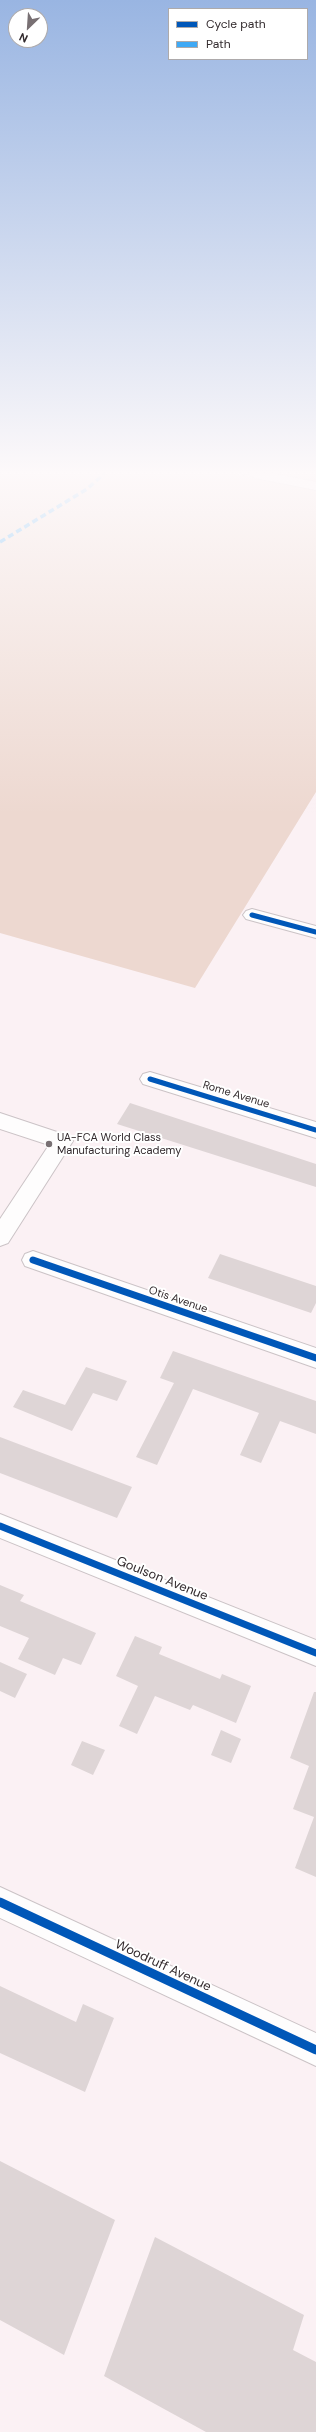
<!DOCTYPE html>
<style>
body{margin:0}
#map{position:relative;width:316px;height:2432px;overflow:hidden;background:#fbf1f4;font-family:"DM Sans",sans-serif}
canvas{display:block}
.legend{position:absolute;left:168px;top:8px;width:140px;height:52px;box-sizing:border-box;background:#fff;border:1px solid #adaaab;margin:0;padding:5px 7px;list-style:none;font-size:12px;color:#322a2d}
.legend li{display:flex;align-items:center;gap:8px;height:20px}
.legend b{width:20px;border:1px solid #adaaab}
.north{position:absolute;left:8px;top:8px;width:40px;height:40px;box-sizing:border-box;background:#fff;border:1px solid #adaaab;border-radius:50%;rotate:205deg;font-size:11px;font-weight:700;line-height:16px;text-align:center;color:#322a2d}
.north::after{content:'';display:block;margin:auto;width:14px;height:18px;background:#787073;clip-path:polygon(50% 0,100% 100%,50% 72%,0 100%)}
</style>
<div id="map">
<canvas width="316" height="2432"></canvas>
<ul class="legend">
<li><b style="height:5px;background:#0057b8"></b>Cycle path</li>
<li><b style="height:5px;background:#3fa9f5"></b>Path</li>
</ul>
<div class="north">N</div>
</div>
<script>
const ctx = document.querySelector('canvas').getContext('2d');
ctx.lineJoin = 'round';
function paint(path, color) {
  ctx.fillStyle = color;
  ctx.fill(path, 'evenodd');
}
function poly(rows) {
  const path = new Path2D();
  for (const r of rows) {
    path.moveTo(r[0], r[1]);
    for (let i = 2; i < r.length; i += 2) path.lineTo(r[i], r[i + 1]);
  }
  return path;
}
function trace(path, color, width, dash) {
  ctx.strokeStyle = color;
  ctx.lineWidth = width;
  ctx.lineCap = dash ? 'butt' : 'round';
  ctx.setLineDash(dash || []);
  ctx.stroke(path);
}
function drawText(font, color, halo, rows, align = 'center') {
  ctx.font = font + ' "DM Sans",sans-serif';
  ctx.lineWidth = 4;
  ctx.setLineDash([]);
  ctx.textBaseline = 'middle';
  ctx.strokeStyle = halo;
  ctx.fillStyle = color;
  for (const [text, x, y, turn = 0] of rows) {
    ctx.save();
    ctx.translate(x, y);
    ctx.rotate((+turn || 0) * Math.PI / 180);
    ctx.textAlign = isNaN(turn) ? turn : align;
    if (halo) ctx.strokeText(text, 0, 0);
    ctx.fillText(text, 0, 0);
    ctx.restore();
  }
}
const green = poly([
 [0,474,237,474,316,489,316,792,195,988,0,933],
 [270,474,316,474,316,483]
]);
const building = poly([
 [130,1103,316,1164,316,1187,117,1124],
 [220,1254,316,1286,316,1303,311,1313,208,1278],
 [173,1351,316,1401,316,1434,280,1421,261,1463,240,1455,259,1413,193,1389,157,1465,136,1457,174,1383,160,1378],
 [86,1367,127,1381,117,1401,93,1393,72,1431,13,1407,23,1390,65,1405],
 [0,1437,132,1487,117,1518,0,1473],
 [0,1585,24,1595,20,1601,96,1633,81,1665,63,1658,55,1675,18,1659,29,1638,0,1626],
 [135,1636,162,1647,159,1654,220,1679,222,1674,251,1686,236,1723,193,1705,190,1710,155,1696,137,1734,119,1726,138,1686,116,1676],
 [0,1662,27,1674,15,1698,0,1691],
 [314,1692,316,1692,316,1877,295,1868,314,1817,293,1809,309,1766,290,1758],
 [221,1730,241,1739,231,1763,211,1755],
 [82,1741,105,1750,93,1775,71,1765],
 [0,1986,76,2022,83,2004,114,2018,85,2092,0,2053],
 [0,2161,115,2220,64,2355,0,2320],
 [155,2237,304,2315,293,2350,316,2362,316,2432,206,2432,104,2376]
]);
const minor = poly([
 [249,474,276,474,316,482,316,490,255,478,249,474],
 [252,909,316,926,316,938,246,919,243,915,246,911,252,909],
 [150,1072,316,1122,316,1138,143,1084,140,1079,143,1074,150,1072],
 [0,1113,69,1136,73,1141,8,1243,0,1246,0,1219,49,1145,0,1129,0,1113],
 [33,1251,316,1348,316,1368,25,1266,22,1260,25,1254,33,1251],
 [0,1514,316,1640,316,1666,0,1538,0,1514],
 [0,1887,316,2033,316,2066,0,1918,0,1887]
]);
const quiet = poly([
 [0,542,87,489,104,474]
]);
const cyclewayFar2 = poly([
 [252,915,316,932],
 [150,1079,316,1130]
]);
const cyclewayFar1 = poly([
 [33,1260,316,1358],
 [0,1526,316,1653]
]);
const cycleway = poly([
 [0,1902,316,2050]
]);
const markers = [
 [49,1144,4,"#787073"]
];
const streetNames = [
 ["Rome Avenue",236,1095,17],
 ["Otis Avenue",178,1300,19]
];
const poiNames = [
 ["UA-FCA World Class",57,1138],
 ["Manufacturing Academy",57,1151]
];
const nearStreetnames = [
 ["Goulson Avenue",162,1579,22],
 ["Woodruff Avenue",163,1966,25]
];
paint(green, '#edd8d0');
paint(building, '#ded5d6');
trace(minor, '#cbc3c6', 2);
paint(minor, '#fefdfd');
trace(quiet, '#3fa9f5', 3.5, [6, 3.5]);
trace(cyclewayFar2, '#0057b8', 5);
trace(cyclewayFar1, '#0057b8', 7);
trace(cycleway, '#0057b8', 9);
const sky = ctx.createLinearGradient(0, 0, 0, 815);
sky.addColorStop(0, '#99b5e2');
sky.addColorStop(0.58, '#fdf9fa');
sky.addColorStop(1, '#fdf9fa00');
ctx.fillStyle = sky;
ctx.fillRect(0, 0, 316, 815);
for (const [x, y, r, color] of markers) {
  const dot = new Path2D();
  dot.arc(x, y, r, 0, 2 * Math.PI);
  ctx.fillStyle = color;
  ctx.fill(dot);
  trace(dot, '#fff', 1.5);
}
drawText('11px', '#322a2d', '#fff', streetNames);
drawText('11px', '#322a2d', '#fff', poiNames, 'left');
drawText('13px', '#322a2d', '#fff', nearStreetnames);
</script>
